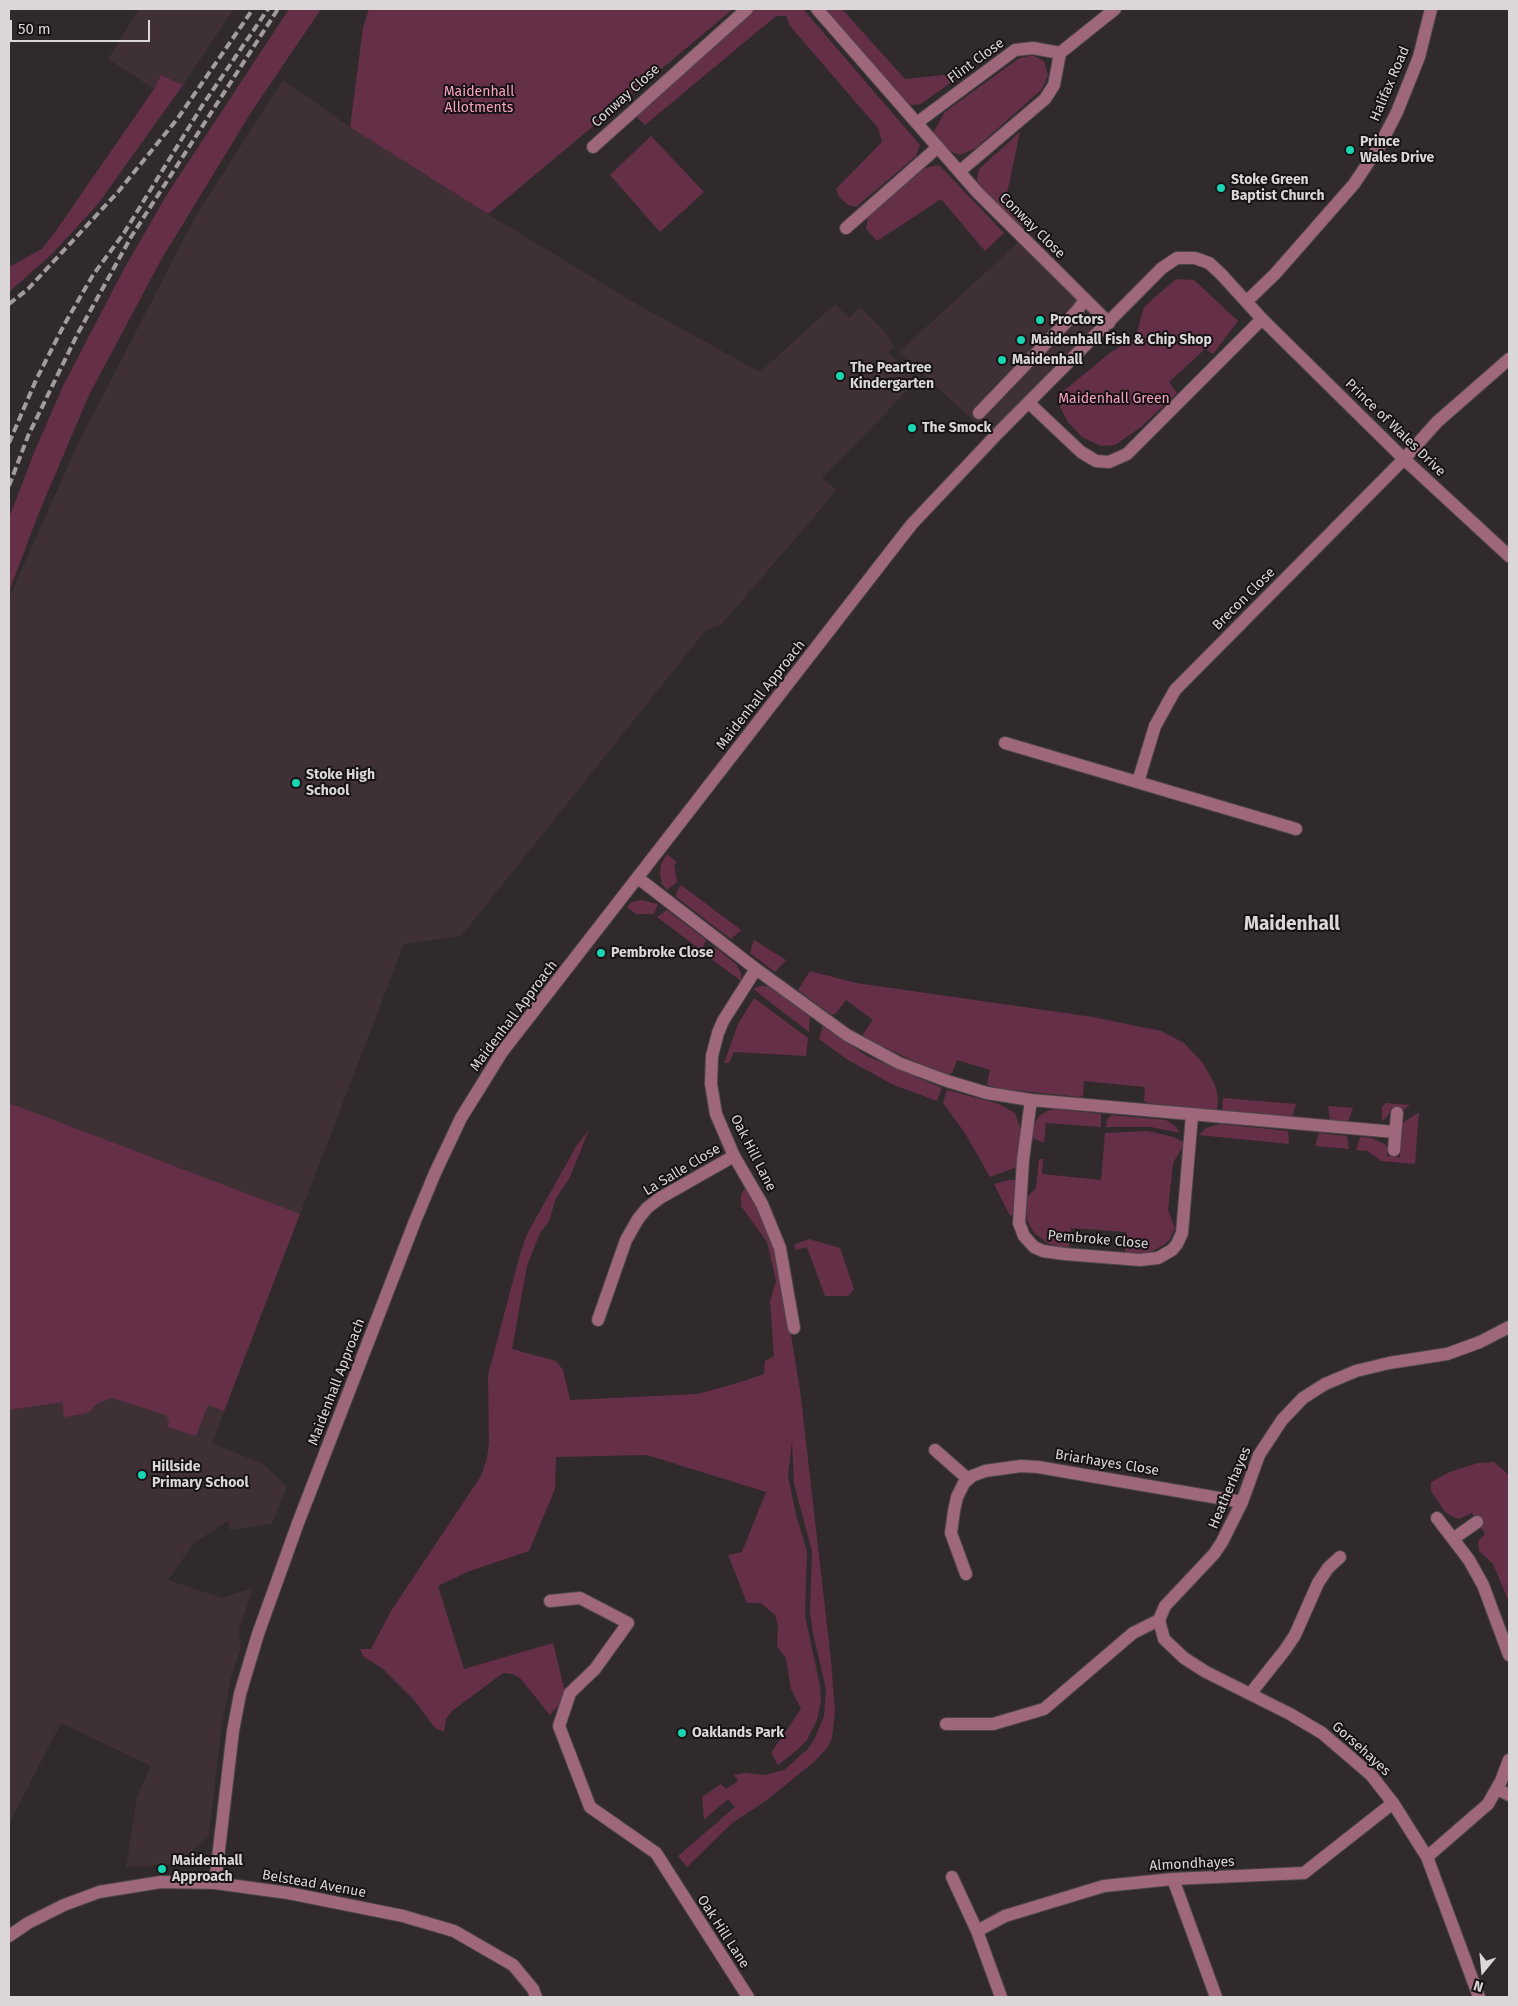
<!DOCTYPE html>
<style>
body{margin:0}
#map{position:relative;width:1518px;height:2006px;overflow:hidden;background:#312a2c;font-family:"Fira Sans",sans-serif}
canvas{display:block}
.frame{position:absolute;inset:0;border:10px solid #dbd6d8;pointer-events:none}
.north{position:absolute;left:1458px;top:1946px;width:50px;height:50px;-webkit-text-stroke:4px #171315;paint-order:stroke;rotate:197deg;font-size:14px;font-weight:700;line-height:20px;text-align:center;color:#dbd6d8}
.north::after{content:'';display:block;margin:auto;width:18px;height:22px;background:#dbd6d8;clip-path:polygon(50% 0,100% 100%,50% 72%,0 100%)}
.scale{position:absolute;left:10px;top:20px;width:140px;height:22px;box-sizing:border-box;border:2px solid #dbd6d8;border-top:0;padding-left:6px;font-size:15px;line-height:18px;white-space:nowrap;color:#dbd6d8;-webkit-text-stroke:4px #171315;paint-order:stroke}
</style>
<div id="map">
<canvas width="1518" height="2006"></canvas>
<div class="frame"></div>
<div class="north">N</div>
<div class="scale">50 m</div>
</div>
<script>
const ctx = document.querySelector('canvas').getContext('2d');
ctx.lineJoin = 'round';
function paint(path, color) {
  ctx.fillStyle = color;
  ctx.fill(path, 'evenodd');
}
function poly(rows) {
  const path = new Path2D();
  for (const r of rows) {
    path.moveTo(r[0], r[1]);
    for (let i = 2; i < r.length; i += 2) path.lineTo(r[i], r[i + 1]);
  }
  return path;
}
function trace(path, color, width, dash) {
  ctx.strokeStyle = color;
  ctx.lineWidth = width;
  ctx.lineCap = dash ? 'butt' : 'round';
  ctx.setLineDash(dash || []);
  ctx.stroke(path);
}
function drawText(font, color, halo, rows, align = 'center') {
  ctx.font = font + ' "Fira Sans",sans-serif';
  ctx.lineWidth = 4;
  ctx.setLineDash([]);
  ctx.textBaseline = 'middle';
  ctx.strokeStyle = halo;
  ctx.fillStyle = color;
  for (const [text, x, y, turn = 0] of rows) {
    ctx.save();
    ctx.translate(x, y);
    ctx.rotate((+turn || 0) * Math.PI / 180);
    ctx.textAlign = isNaN(turn) ? turn : align;
    if (halo) ctx.strokeText(text, 0, 0);
    ctx.fillText(text, 0, 0);
    ctx.restore();
  }
}
const built = poly([
 [139,9,234,9,183,85,161,75,154,89,108,59],
 [283,80,350,127,488,214,633,302,760,372,835,304,849,318,860,307,886,333,894,347,888,353,918,380,822,478,837,490,721,625,706,630,461,936,404,944,212,1443,263,1464,287,1486,272,1524,230,1530,228,1521,194,1543,168,1580,222,1598,253,1588,239,1630,241,1647,231,1678,222,1724,209,1834,186,1857,177,1858,171,1865,126,1867,137,1797,151,1766,61,1723,9,1824,9,598,77,446,195,217],
 [1023,238,1109,323,993,439,899,352]
]);
const green = poly([
 [289,9,321,9,250,114,161,260,89,395,38,515,9,592,9,518,36,448,63,386,124,269,166,196],
 [369,9,733,9,488,214,350,127,363,28],
 [753,9,803,9,920,145,916,156,856,207,848,205,839,197,836,189,882,142,878,128,790,26,786,16,776,16,645,125,634,114],
 [824,9,842,9,905,79,964,73,921,104,913,105,907,103],
 [1032,55,1044,61,1048,75,1042,89,976,148,960,155,949,151,937,138,934,131,945,112,1018,59],
 [161,75,183,85,98,204,53,253,9,292,9,267,42,249,55,232,154,89],
 [1020,132,1006,198,1028,222,1022,226,980,188,977,179,979,169],
 [651,136,704,192,660,232,610,175],
 [939,165,1004,233,985,251,941,199,877,241,866,229,868,216,925,168],
 [1176,279,1194,280,1238,321,1213,354,1205,349,1169,382,1177,393,1141,427,1115,445,1101,446,1082,437,1068,422,1060,407,1060,394,1111,352,1129,342,1136,336,1144,307],
 [667,854,677,862,674,865,677,882,667,890,662,884,660,873,661,864],
 [681,885,741,930,731,939,676,897,677,891],
 [641,900,658,904,654,914,636,914,627,907,632,902],
 [667,910,706,940,702,951,657,917],
 [754,940,786,960,775,972,750,953],
 [716,948,736,964,741,973,741,981,706,955],
 [810,971,856,983,1093,1017,1161,1031,1184,1043,1203,1063,1215,1085,1218,1097,1217,1110,1147,1103,1144,1101,1145,1087,1084,1081,1083,1095,1080,1097,1002,1089,987,1085,990,1070,957,1060,952,1073,948,1075,918,1063,865,1038,863,1034,873,1020,846,1000,836,1013,832,1015,798,990],
 [760,986,769,986,810,1016,809,1032,753,989],
 [754,998,808,1038,806,1056,734,1052,729,1063,724,1063,738,1024],
 [823,1026,867,1056,942,1088,937,1101,894,1085,848,1060,819,1039],
 [947,1090,999,1104,1015,1113,1020,1127,1017,1167,990,1177,965,1133,943,1103],
 [1223,1098,1296,1104,1292,1117,1222,1111],
 [9,1103,300,1214,224,1411,208,1405,196,1436,168,1427,169,1421,166,1415,112,1398,98,1403,88,1413,64,1417,62,1402,9,1410],
 [1386,1103,1410,1105,1403,1110,1392,1109,1387,1117,1382,1121,1382,1107],
 [1328,1106,1353,1108,1348,1122,1330,1120],
 [1056,1109,1101,1114,1101,1127,1046,1123,1044,1143,1032,1138,1033,1127,1039,1116,1049,1110],
 [1419,1112,1415,1164,1381,1161,1368,1151,1356,1150,1360,1137,1371,1138,1385,1144,1387,1147,1387,1156,1400,1157,1403,1123],
 [1112,1115,1166,1120,1175,1126,1180,1133,1151,1127,1106,1127,1107,1119],
 [1220,1124,1288,1131,1289,1144,1199,1135,1206,1128],
 [589,1130,569,1179,556,1198,549,1221,540,1233,527,1266,512,1349,556,1361,563,1370,570,1400,698,1394,744,1381,764,1374,765,1361,774,1356,770,1301,776,1281,767,1242,741,1206,741,1195,747,1184,750,1188,779,1261,800,1390,831,1660,835,1711,832,1738,827,1748,815,1761,767,1800,732,1823,687,1867,678,1856,735,1807,728,1799,704,1820,702,1797,721,1784,726,1789,738,1781,734,1775,744,1773,765,1775,784,1770,808,1749,815,1738,824,1716,826,1689,813,1633,810,1612,812,1551,794,1484,792,1441,788,1476,796,1515,807,1551,805,1616,820,1686,821,1701,817,1720,807,1740,796,1751,778,1765,771,1753,801,1709,791,1689,786,1658,777,1646,778,1625,775,1615,761,1603,747,1603,728,1555,742,1552,766,1492,647,1455,556,1457,555,1489,529,1551,467,1572,438,1586,464,1669,553,1643,566,1696,550,1715,520,1678,513,1674,503,1673,452,1711,446,1719,444,1732,435,1728,414,1700,382,1668,364,1657,360,1649,371,1649,391,1611,481,1476,487,1458,489,1443,488,1375,521,1251,527,1234,577,1145],
 [1148,1131,1173,1137,1183,1142,1183,1146,1173,1163,1168,1210,1175,1228,1170,1239,1165,1244,1149,1253,1125,1253,1126,1232,1071,1228,1069,1249,1049,1244,1034,1233,1027,1220,1026,1198,1036,1188,1039,1159,1043,1159,1042,1174,1101,1180,1105,1133],
 [1319,1133,1347,1136,1349,1149,1315,1146],
 [1010,1180,1016,1180,1013,1214,1010,1216,994,1184],
 [809,1239,840,1248,854,1289,848,1296,825,1296,807,1247,796,1250,794,1245],
 [1494,1462,1509,1475,1509,1602,1493,1564,1479,1551,1478,1541,1485,1534,1472,1513,1459,1519,1453,1517,1445,1512,1431,1491,1431,1482,1450,1472,1478,1463]
]);
const minor = poly([
 [817,9,977,192,1109,323],
 [1060,53,1115,9],
 [918,122,1015,50,1033,48,1060,53,1054,85,1045,99,960,171],
 [593,147,747,9],
 [846,228,938,147],
 [1247,301,1275,274,1354,184,1380,145,1397,112,1419,57,1431,9],
 [1029,403,1081,452,1096,461,1109,462,1127,454,1262,319],
 [979,413,1076,312,1085,300],
 [1005,743,1296,829],
 [1138,782,1155,726,1175,690,1404,459,1437,422,1509,359],
 [638,878,756,969,847,1035,899,1063,947,1081,987,1093,1031,1100,1395,1132],
 [756,969,723,1021,718,1033,712,1056,711,1084,716,1114,734,1156,762,1204,780,1248,794,1328],
 [1031,1100,1023,1160,1019,1223,1024,1236,1034,1247,1043,1251,1064,1254,1140,1260,1158,1258,1172,1250,1177,1244,1182,1233,1192,1115],
 [1394,1150,1397,1113],
 [598,1320,626,1240,638,1219,647,1208,660,1198,734,1156],
 [935,1450,968,1479],
 [1437,1518,1469,1560,1483,1585,1509,1655],
 [1453,1539,1477,1522],
 [966,1574,951,1533,954,1511,957,1497,964,1483,972,1476,985,1471,1021,1466,1038,1467,1242,1502],
 [550,1601,580,1598,628,1623,595,1669,570,1693,559,1726,590,1807,656,1853,748,1997],
 [1250,1694,1285,1650,1295,1635,1318,1583,1328,1568,1340,1557],
 [946,1724,993,1724,1044,1709,1133,1633,1159,1620],
 [1497,1789,1509,1795],
 [1427,1857,1488,1804,1501,1781,1509,1760],
 [952,1877,977,1931,1001,1997],
 [1173,1879,1216,1997],
 [215,1883,233,1731,240,1694,258,1634,298,1523,415,1221,435,1173,461,1118,502,1052,894,547,912,524,999,432,1162,268,1177,258,1195,258,1209,263,1221,274,1262,319,1404,459,1509,556],
 [977,1931,1005,1916,1104,1886,1173,1879,1304,1873,1393,1803],
 [9,1936,28,1923,64,1905,99,1892,161,1882,215,1883,288,1893,403,1916,454,1931,513,1965,533,1989,536,1997],
 [1479,1997,1427,1857,1393,1803,1371,1775,1322,1733,1290,1714,1206,1672,1184,1658,1164,1639,1159,1620,1165,1606,1214,1554,1222,1542,1242,1502,1259,1455,1282,1420,1303,1398,1325,1384,1356,1371,1389,1363,1447,1354,1480,1342,1509,1327]
]);
const rail = poly([
 [9,304,28,289,118,192,178,118,253,9],
 [9,443,36,380,64,325,93,275,124,233,202,106,268,9],
 [9,486,28,436,77,335,131,237,278,9]
]);
const markers = [
 [1350,150,5,"#1ad5b2"],
 [1221,188,5,"#1ad5b2"],
 [1040,320,5,"#1ad5b2"],
 [1021,340,5,"#1ad5b2"],
 [1002,360,5,"#1ad5b2"],
 [840,376,5,"#1ad5b2"],
 [912,428,5,"#1ad5b2"],
 [296,783,5,"#1ad5b2"],
 [601,953,5,"#1ad5b2"],
 [142,1475,5,"#1ad5b2"],
 [682,1733,5,"#1ad5b2"],
 [162,1869,5,"#1ad5b2"]
];
const streetNames = [
 ["Flint Close",976,61,-36],
 ["Halifax Road",1390,84,-67],
 ["Conway Close",626,96,-42],
 ["Conway Close",1032,226,45],
 ["Prince of Wales Drive",1395,428,44],
 ["Brecon Close",1244,599,-45],
 ["Maidenhall Approach",761,695,-52],
 ["Maidenhall Approach",514,1016,-53],
 ["Oak Hill Lane",753,1153,63],
 ["La Salle Close",682,1170,-31],
 ["Pembroke Close",1098,1240,5],
 ["Maidenhall Approach",337,1382,-69],
 ["Briarhayes Close",1107,1463,9],
 ["Heatherhayes",1230,1488,-67],
 ["Gorsehayes",1361,1749,42],
 ["Almondhayes",1192,1864,-3],
 ["Belstead Avenue",314,1884,10],
 ["Oak Hill Lane",723,1932,57]
];
const parkNames = [
 ["Maidenhall",479,92],
 ["Allotments",479,108],
 ["Maidenhall Green",1114,399]
];
const poiNames = [
 ["Prince",1360,142],
 ["Wales Drive",1360,158],
 ["Stoke Green",1231,180],
 ["Baptist Church",1231,196],
 ["Proctors",1050,320],
 ["Maidenhall Fish & Chip Shop",1031,340],
 ["Maidenhall",1012,360],
 ["The Peartree",850,368],
 ["Kindergarten",850,384],
 ["The Smock",922,428],
 ["Stoke High",306,775],
 ["School",306,791],
 ["Pembroke Close",611,953],
 ["Hillside",152,1467],
 ["Primary School",152,1483],
 ["Oaklands Park",692,1733],
 ["Maidenhall",172,1861],
 ["Approach",172,1877]
];
const districtNames = [
 ["Maidenhall",1292,925]
];
paint(built, '#3e3035');
paint(green, '#653047');
trace(minor, '#4c4648', 14);
trace(minor, '#9e677c', 12);
trace(rail, '#a29c9e', 4, [8, 4]);
for (const [x, y, r, color] of markers) {
  const dot = new Path2D();
  dot.arc(x, y, r, 0, 2 * Math.PI);
  ctx.fillStyle = color;
  ctx.fill(dot);
  trace(dot, '#171315', 2);
}
drawText('14px', '#dbd6d8', '#171315', streetNames);
drawText('14px', '#f8a0c3', '#171315', parkNames);
drawText('bold 14px', '#dbd6d8', '#171315', poiNames, 'left');
drawText('bold 19px', '#dbd6d8', '#171315', districtNames);
</script>
